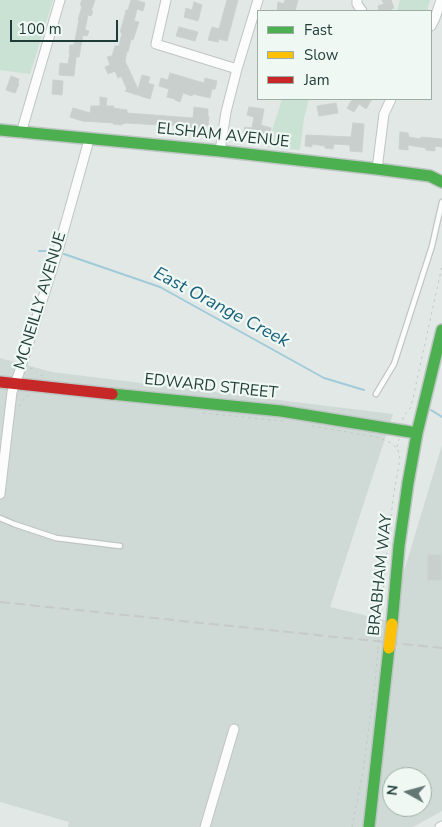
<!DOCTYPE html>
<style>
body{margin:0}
#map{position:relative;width:442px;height:827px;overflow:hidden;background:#e2e8e6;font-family:"Nunito Sans",sans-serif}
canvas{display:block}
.legend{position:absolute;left:257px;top:10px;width:175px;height:90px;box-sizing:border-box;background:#f0f8f4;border:1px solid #9cada8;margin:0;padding:6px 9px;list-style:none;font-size:15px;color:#1f3c37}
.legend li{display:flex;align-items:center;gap:10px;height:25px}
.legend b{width:25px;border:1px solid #9cada8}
.north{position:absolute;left:382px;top:767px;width:50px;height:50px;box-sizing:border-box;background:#f0f8f4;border:1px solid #9cada8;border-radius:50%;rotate:277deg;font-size:14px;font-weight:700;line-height:20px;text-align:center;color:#1f3c37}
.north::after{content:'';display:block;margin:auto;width:18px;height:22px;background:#637874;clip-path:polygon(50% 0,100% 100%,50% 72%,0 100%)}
.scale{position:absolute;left:10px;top:20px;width:108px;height:22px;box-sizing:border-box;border:2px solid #1f3c37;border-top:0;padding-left:6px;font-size:15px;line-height:18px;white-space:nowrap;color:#1f3c37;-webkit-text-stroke:4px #f0f8f4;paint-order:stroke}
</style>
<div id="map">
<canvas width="442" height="827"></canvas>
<ul class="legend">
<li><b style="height:6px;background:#4caf50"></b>Fast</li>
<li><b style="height:6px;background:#ffc107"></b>Slow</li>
<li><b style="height:6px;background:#c62828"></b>Jam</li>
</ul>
<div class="north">N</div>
<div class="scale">100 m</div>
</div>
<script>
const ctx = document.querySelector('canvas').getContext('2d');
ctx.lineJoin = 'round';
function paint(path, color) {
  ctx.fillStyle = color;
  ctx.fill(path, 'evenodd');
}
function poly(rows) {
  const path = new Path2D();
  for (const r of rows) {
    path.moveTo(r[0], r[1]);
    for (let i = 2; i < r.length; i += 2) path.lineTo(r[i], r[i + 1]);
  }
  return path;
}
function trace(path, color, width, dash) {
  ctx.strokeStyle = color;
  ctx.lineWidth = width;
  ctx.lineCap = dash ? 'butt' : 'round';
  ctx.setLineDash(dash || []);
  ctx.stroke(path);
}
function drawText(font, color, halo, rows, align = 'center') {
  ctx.font = font + ' "Nunito Sans",sans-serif';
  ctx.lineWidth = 4.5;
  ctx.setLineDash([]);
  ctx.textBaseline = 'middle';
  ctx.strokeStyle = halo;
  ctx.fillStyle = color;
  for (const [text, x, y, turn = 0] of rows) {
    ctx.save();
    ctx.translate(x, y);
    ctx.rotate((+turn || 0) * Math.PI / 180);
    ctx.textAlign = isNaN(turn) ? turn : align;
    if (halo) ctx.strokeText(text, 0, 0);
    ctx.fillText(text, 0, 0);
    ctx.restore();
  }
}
const built = poly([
 [0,358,52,372,393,414,330,607,389,621,442,445,442,811,413,827,68,827,69,822,0,802],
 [392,777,422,777,422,807,392,807]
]);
const green = poly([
 [0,0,53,0,30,74,0,70],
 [400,0,430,0,427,11,397,11],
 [282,99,309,99,304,118,300,150,267,147]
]);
const stream = poly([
 [39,251,53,251],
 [64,254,160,287,324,378,364,390],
 [431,410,442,417]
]);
const building = poly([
 [82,0,95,0,91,11,93,11,91,16,88,15,85,30,89,31,87,36,83,35,79,57,76,57,74,76,59,75,60,63,68,64,70,53,69,53,70,45,74,45,79,20,78,20,82,6,80,5,82,0],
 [131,0,136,0,145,3,143,11,137,9,134,21,139,22,133,40,131,39,128,52,127,51,125,61,138,89,142,75,150,77,148,83,154,85,150,99,125,91,127,89,121,76,118,78,115,71,108,74,105,67,110,65,107,57,112,56,115,46,119,46,122,33,120,32,125,15,126,10,128,10,131,0],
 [227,0,238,0,227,41,219,39,218,42,208,40,212,27,219,29,227,0],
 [285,0,298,0,295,11,277,11,278,2,284,4,285,0],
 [382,0,391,0,394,8,391,9,392,11,379,11,378,6,384,4,382,0],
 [194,2,202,5,198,21,184,17,186,8,192,10,194,2],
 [179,27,198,32,195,41,176,36,179,27],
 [170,73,204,83,205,78,217,81,215,89,212,89,210,98,193,94,192,96,183,93,180,102,175,100,175,99,167,97,169,89,159,86,161,78,168,80,170,73],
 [11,76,19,79,18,83,19,84,15,93,6,90,11,76],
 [53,80,63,81,62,95,52,94,53,80],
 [100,97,107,98,106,106,114,106,113,108,127,110,127,113,193,118,194,107,208,109,208,117,209,117,208,126,206,125,205,134,186,132,186,133,177,132,178,126,126,123,122,124,122,125,113,124,114,123,82,121,70,117,73,108,90,113,91,106,100,106,100,97],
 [350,99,372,99,366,109,359,104,354,112,347,108,352,100,350,99],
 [336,103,338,113,319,116,317,106,336,103],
 [249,107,264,109,261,125,271,128,270,135,260,132,259,140,243,136,245,127,252,128,254,117,247,115,249,107],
 [353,123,364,124,362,152,350,151,350,145,334,144,333,149,325,148,325,146,312,144,312,147,305,146,306,135,351,137,353,123],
 [400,132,408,133,409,137,421,139,421,137,442,139,442,147,435,146,435,151,426,150,426,148,408,145,408,150,399,149,400,132],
 [428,555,441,555,441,580,428,580,428,555]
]);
const path = poly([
 [30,368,33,369,39,374,43,376,43,377],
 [19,406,20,406,22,401,27,396,32,395],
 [203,413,283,421],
 [403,420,403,417,411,407,442,266],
 [312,426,376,437,389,442,397,448,399,453,400,459,394,492,387,550,380,624],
 [397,447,399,439],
 [352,827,363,771,375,683,378,649]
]);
const lane = poly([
 [376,394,394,364,432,246,442,202],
 [0,518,14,524,56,538,120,546]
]);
const street = poly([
 [166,0,156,44,237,69],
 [357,0,357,4,362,11],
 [431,26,435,18,441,0],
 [21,133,60,0],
 [220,151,226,112,237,69,258,0],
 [377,169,384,114,391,99],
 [0,494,12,392,19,373,57,254,89,140],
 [205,827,234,729],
 [440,827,442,826]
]);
const fast = poly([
 [0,130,220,151,377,169,430,176,442,182],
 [112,394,281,411,417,433],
 [392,624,399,546,408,483,417,433,442,330],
 [369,827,389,648]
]);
const jam = poly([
 [0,382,112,394]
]);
const rail = poly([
 [0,602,442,648]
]);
const pathBridge = poly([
 [378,649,380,624]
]);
const slowBridge = poly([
 [389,648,392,624]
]);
const streetNames = [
 ["ELSHAM AVENUE",223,136,6],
 ["MCNEILLY AVENUE",41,301,-73],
 ["EDWARD STREET",211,387,6],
 ["BRABHAM WAY",381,575,-84]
];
const waterNames = [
 ["East Orange Creek",221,308,28]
];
paint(built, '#cfdad6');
paint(green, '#cae2d4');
trace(stream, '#a0cbd9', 2);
paint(building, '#c9cfcd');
trace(building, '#cbd1cf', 1);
trace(lane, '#bfc5c3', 7);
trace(street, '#bfc5c3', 11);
trace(fast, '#bdc6c3', 14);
trace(jam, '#bdc6c3', 14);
trace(path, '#bfc8c7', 1, [2.5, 4]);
trace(lane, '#fbfcfb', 4.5);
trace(street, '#fbfcfb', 9);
trace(fast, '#4caf50', 11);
trace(jam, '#c62828', 11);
trace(rail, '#c6cac9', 2, [10, 5]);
trace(slowBridge, '#bdc6c3', 14, []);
trace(pathBridge, '#bfc8c7', 1, [2.5, 4]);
trace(slowBridge, '#ffc107', 11);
drawText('16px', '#1f3c37', '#f0f8f4', streetNames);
drawText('italic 18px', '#17607a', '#f0f8f4', waterNames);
</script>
